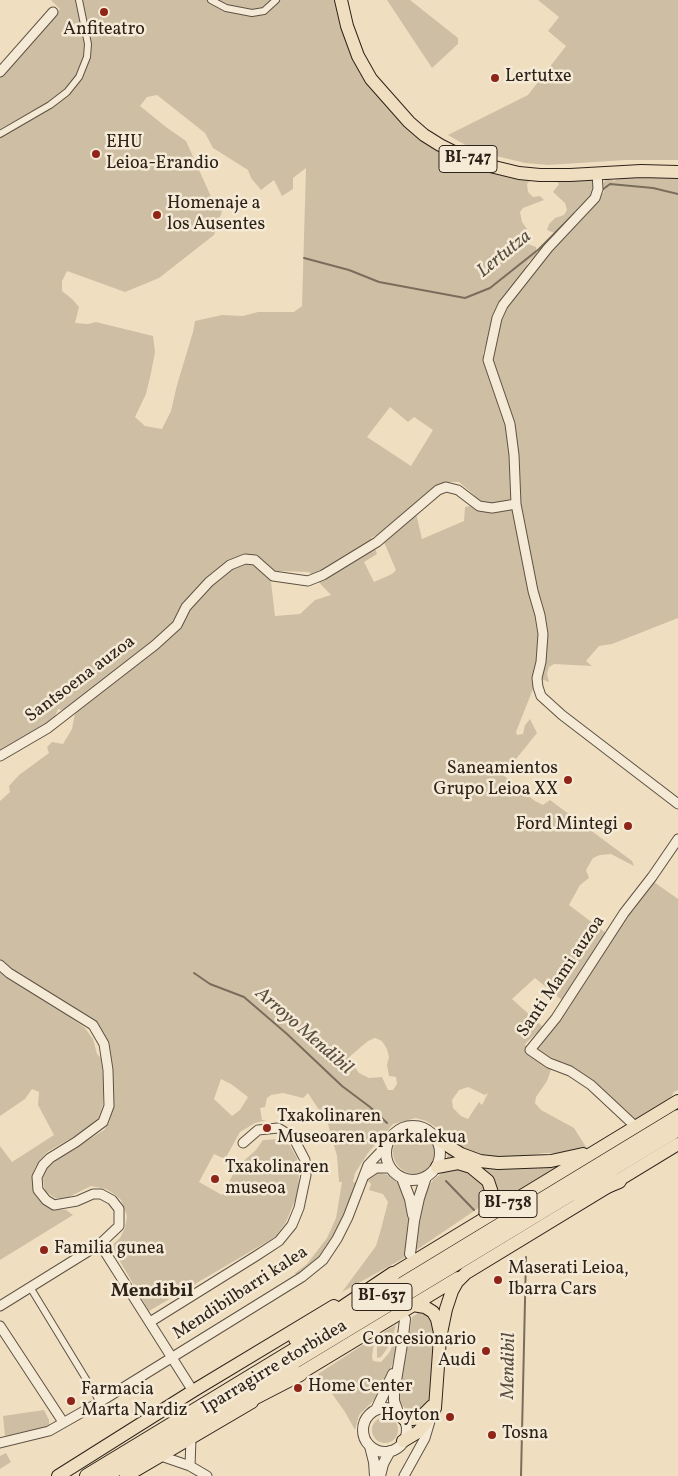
<!DOCTYPE html>
<style>
body{margin:0}
canvas{display:block;background:#efdfc0}
</style>
<canvas width="678" height="1476"></canvas>
<script>
const ctx = document.querySelector('canvas').getContext('2d');
ctx.lineJoin = 'round';
function paint(path, color) {
  ctx.fillStyle = color;
  ctx.fill(path, 'evenodd');
}
function poly(rows) {
  const path = new Path2D();
  for (const r of rows) {
    if (r.length === 3) {
      path.moveTo(r[0] + r[2], r[1]);
      path.arc(r[0], r[1], r[2], 0, 2 * Math.PI);
      continue;
    }
    path.moveTo(r[0], r[1]);
    for (let i = 2; i < r.length; i += 2) path.lineTo(r[i], r[i + 1]);
  }
  return path;
}
function trace(path, color, width, dash) {
  ctx.strokeStyle = color;
  ctx.lineWidth = width;
  ctx.lineCap = dash ? 'butt' : 'round';
  ctx.setLineDash(dash || []);
  ctx.stroke(path);
}
function drawText(font, color, halo, rows, align = 'center') {
  ctx.font = font + ' Vollkorn,serif';
  ctx.lineWidth = 5;
  ctx.setLineDash([]);
  ctx.textBaseline = 'middle';
  ctx.strokeStyle = halo;
  ctx.fillStyle = color;
  for (const [text, x, y, turn = 0] of rows) {
    ctx.save();
    ctx.translate(x, y);
    ctx.rotate((+turn || 0) * Math.PI / 180);
    ctx.textAlign = isNaN(turn) ? turn : align;
    if (halo) ctx.strokeText(text, 0, 0);
    ctx.fillText(text, 0, 0);
    ctx.restore();
  }
}
const green = poly([
 [51,0,335,0,341,23,408,127,531,180,527,184,528,192,533,197,540,196,544,200,523,208,520,212,522,222,527,229,528,244,536,247,537,255,528,262,524,273,502,298,496,314,492,318,493,323,483,353,485,367,506,426,511,453,513,500,522,558,539,632,533,689,516,732,517,735,523,734,525,725,530,719,537,733,503,775,535,801,543,805,550,800,632,861,634,866,611,854,600,855,593,858,586,870,589,878,580,885,569,905,606,933,585,964,580,975,563,1001,535,978,512,999,543,1027,525,1044,530,1053,552,1067,547,1081,536,1097,535,1103,541,1110,574,1128,586,1147,569,1153,544,1153,528,1156,486,1156,458,1146,447,1140,434,1126,426,1121,416,1118,393,1124,368,1153,355,1173,353,1182,356,1183,339,1230,327,1248,314,1262,297,1276,295,1273,307,1264,327,1238,336,1218,342,1182,339,1182,337,1156,328,1124,308,1093,303,1098,283,1093,271,1095,267,1098,265,1107,260,1108,262,1120,267,1120,255,1123,240,1132,225,1159,214,1154,199,1182,222,1195,237,1167,256,1150,263,1140,278,1139,289,1144,297,1158,299,1175,298,1193,286,1222,275,1237,149,1311,111,1246,120,1238,125,1228,127,1216,121,1200,114,1194,106,1189,91,1186,65,1199,55,1198,45,1191,43,1180,43,1168,104,1130,109,1123,112,1111,114,1096,108,1042,95,1021,12,970,0,960,0,801,10,792,9,786,19,775,49,753,47,747,52,742,63,744,72,729,75,713,58,709,55,716,45,724,0,752,0,77,60,9],
 [157,95,205,133,213,148,248,170,251,178,261,190,274,180,282,196,293,189,293,178,306,168,302,306,294,312,258,312,243,316,222,315,195,321,193,332,177,385,171,411,162,429,145,426,135,417,146,394,151,373,155,352,153,336,96,322,88,324,75,323,79,307,72,299,62,291,62,281,67,271,125,292,159,278,214,235,223,208,213,201,186,141,166,127,140,106,147,97],
 [390,407,408,422,414,417,433,430,411,466,367,437],
 [447,482,459,482,474,495,476,509,470,506,465,507,464,521,422,539,414,505,434,488],
 [380,533,396,570,392,574,374,582,364,562,377,554,371,538],
 [280,571,309,572,331,595,315,600,300,614,275,616,271,582],
 [375,1038,382,1041,387,1049,389,1057,387,1065,389,1076,396,1077,397,1084,393,1090,388,1090,382,1077,369,1078,359,1073,348,1058,368,1041],
 [221,1079,231,1084,248,1097,240,1110,232,1116,214,1099],
 [468,1087,485,1095,488,1093,482,1105,479,1102,468,1119,461,1116,453,1108,452,1100,459,1090],
 [387,0,410,0,458,38,458,44,432,68],
 [538,0,678,0,678,160,626,160,548,165,525,163,488,154,467,146,448,135,528,95,566,46,548,31,559,17],
 [625,174,678,177,678,618,612,644,599,646,586,661,592,666,554,664,549,667,547,674,549,682,541,679,544,653,520,506,517,451,491,360,502,315,507,305,533,275,549,253,604,192,603,183,608,178,614,181],
 [593,177,594,186,592,194,569,223,557,234,547,230,549,224,555,218,564,215,567,210,565,203,553,192,559,184,554,179],
 [654,882,678,899,678,1090,674,1092,671,1097,637,1119,631,1119,561,1065,535,1050,570,1007,576,994,629,913],
 [0,969,30,988,84,1027,93,1039,97,1054,101,1058,104,1087,103,1104,98,1120,82,1132,47,1152,39,1161,34,1170,32,1181,34,1194,38,1199,49,1208,66,1210,73,1215,0,1260,0,1146,12,1162,54,1135,38,1105,39,1092,32,1089,25,1099,0,1116],
 [415,1152,22],
 [448,1151,462,1158,566,1162,494,1204,493,1181,446,1163],
 [451,1169,461,1169,471,1172,486,1188,485,1199,483,1205,415,1251,421,1206,426,1192,433,1180,443,1172],
 [377,1172,392,1176,400,1185,408,1206,410,1224,404,1258,342,1292,376,1246,381,1229,388,1202,383,1194,369,1190,371,1184,367,1180,369,1176],
 [417,1310,430,1315,435,1334,431,1389,429,1399,425,1406,419,1410,412,1411,406,1409,401,1404,398,1393,407,1350,412,1317,417,1314],
 [400,1323,397,1345,390,1372,376,1398,359,1415,355,1430,345,1412,318,1374,375,1337,372,1356,373,1361,381,1362,389,1353,396,1338],
 [396,1325,391,1342,386,1350,381,1357,377,1358,377,1346,382,1336,385,1331],
 [44,1410,49,1420,49,1426,46,1429,5,1436,3,1416],
 [385,1430,13],
 [6,1453,11,1462,0,1469,0,1456]
]);
const stream = poly([
 [602,190,610,184,653,188,678,194],
 [304,258,349,270,379,282,465,298,490,288,539,249,575,213],
 [194,973,210,984,244,997,287,1034,342,1086,370,1107,387,1123],
 [446,1181,474,1210],
 [521,1476,526,1257]
]);
const pedestrian = poly([
 [211,0,226,8,252,13,264,11,276,0],
 [0,134,50,105,67,92,79,77,87,57,88,44,79,0],
 [30,1287,100,1402]
]);
const minor = poly([
 [0,72,53,12],
 [597,173,598,189,595,198,548,248,503,305,497,318,488,360,510,424,514,455,516,504,533,591,540,615,543,634,541,662,537,678,538,687,541,696,562,715,678,804],
 [0,756,48,728,155,645,177,625,186,607,209,582,230,565,245,559,255,560,273,576,308,581,323,575,377,542,438,490,446,487,458,490,479,506,492,508,516,504],
 [0,965,9,973,93,1025,104,1044,108,1070,109,1106,103,1122,76,1142,50,1158,43,1165,37,1177,38,1190,46,1200,54,1205,77,1201,93,1194,101,1194,112,1200,119,1209,119,1226,100,1244,0,1306],
 [636,1127,591,1085,570,1071,549,1063,530,1050,556,1018,624,913,652,877,678,839],
 [364,1176,376,1168,391,1168],
 [100,1244,193,1391],
 [150,1322,256,1256,279,1241,292,1225,299,1208,306,1175,305,1160,293,1137,278,1128,258,1130,243,1143],
 [0,1326,63,1422],
 [0,1443,49,1431,100,1402,302,1277,323,1260,337,1239,348,1217,368,1165,387,1145],
 [161,1456,190,1466,207,1476],
 [190,1466,191,1439],
 [404,1476,425,1438,431,1418]
]);
const tertiary = poly([
 [413,1153,27],
 [402,1178,410,1199,413,1215],
 [410,1254,414,1221,419,1198,426,1177],
 [385,1430,22],
 [376,1410,393,1374],
 [398,1412,394,1401,394,1393,402,1344,405,1319],
 [370,1446,374,1462,375,1476],
 [380,1476,383,1464,390,1451]
]);
const primary = poly([
 [341,0,347,26,358,56,371,79,409,122,424,135,440,145,468,159,486,165,519,173,540,175,570,175,641,171,678,172],
 [437,1139,461,1154,480,1161,498,1163,551,1161,583,1154],
 [437,1167,458,1163,471,1167,488,1181,493,1196,491,1205,484,1218],
 [385,1279,678,1101],
 [413,1305,425,1307,433,1312,437,1319,440,1333],
 [291,1379,458,1278],
 [404,1419,414,1419,422,1416,432,1406],
 [403,1441,418,1432,432,1415,435,1408,440,1338,446,1309,452,1291,457,1282,466,1273,678,1144],
 [58,1476,193,1391,334,1306],
 [126,1476,252,1402]
]);
const trunk = poly([
 [580,1197,619,1181],
 [296,1339,393,1274],
 [240,1405,300,1374],
 [87,1476,678,1117],
 [105,1476,678,1129]
]);
const markers = [
 [104,12,5,"#8f2418"],
 [495,78,5,"#8f2418"],
 [96,154,5,"#8f2418"],
 [157,215,5,"#8f2418"],
 [568,780,5,"#8f2418"],
 [628,826,5,"#8f2418"],
 [267,1128,5,"#8f2418"],
 [215,1179,5,"#8f2418"],
 [44,1250,5,"#8f2418"],
 [498,1280,5,"#8f2418"],
 [486,1351,5,"#8f2418"],
 [298,1388,5,"#8f2418"],
 [71,1401,5,"#8f2418"],
 [450,1417,5,"#8f2418"],
 [492,1435,5,"#8f2418"]
];
const shields = [
 [468,159,58],
 [508,1204,58],
 [382,1297,60]
];
const shieldNames = [
 ["BI-747",468,159],
 ["BI-738",508,1204],
 ["BI-637",382,1297]
];
const poiNames = [
 ["Anfiteatro",104,31,"center"],
 ["Lertutxe",505,78],
 ["EHU",106,144],
 ["Leioa-Erandio",106,165],
 ["Homenaje a",167,205],
 ["los Ausentes",167,226],
 ["Saneamientos",558,770,"right"],
 ["Grupo Leioa XX",558,791,"right"],
 ["Ford Mintegi",618,826,"right"],
 ["Txakolinaren",277,1118],
 ["Museoaren aparkalekua",277,1139],
 ["Txakolinaren",225,1169],
 ["museoa",225,1190],
 ["Familia gunea",54,1250],
 ["Maserati Leioa,",508,1270],
 ["Ibarra Cars",508,1291],
 ["Concesionario",476,1341,"right"],
 ["Audi",476,1362,"right"],
 ["Home Center",308,1388],
 ["Farmacia",81,1391],
 ["Marta Nardiz",81,1412],
 ["Hoyton",440,1417,"right"],
 ["Tosna",502,1435]
];
const streetNames = [
 ["Santsoena auzoa",81,680,-37],
 ["Santi Mami auzoa",562,977,-56],
 ["Mendibilbarri kalea",241,1294,-33],
 ["Iparragirre etorbidea",275,1368,-31]
];
const waterNames = [
 ["Lertutza",505,255,-39],
 ["Arroyo Mendibil",303,1032,41],
 ["Mendibil",510,1366,-89]
];
const neighbourhoodNames = [
 ["Mendibil",152,1293]
];
paint(green, '#cebfa4');
trace(stream, '#7a6d5c', 2);
trace(pedestrian, '#5e5244', 8);
trace(minor, '#5e5244', 11);
trace(tertiary, '#5e5244', 12);
trace(primary, '#2e231a', 14);
trace(trunk, '#2e231a', 16);
trace(pedestrian, '#f5ead6', 6);
trace(minor, '#f5ead6', 9);
trace(tertiary, '#f5ead6', 10);
trace(primary, '#efdfc0', 12);
trace(trunk, '#efdfc0', 14);
for (const [x, y, r, color] of markers) {
  const dot = new Path2D();
  dot.arc(x, y, r, 0, 2 * Math.PI);
  ctx.fillStyle = color;
  ctx.fill(dot);
  trace(dot, '#f5ead6', 2);
}
for (const [x, y, w] of shields) {
  const box = new Path2D();
  box.roundRect(x - w / 2, y - 13.5, w, 27, 4);
  ctx.fillStyle = '#f5ead6';
  ctx.fill(box);
  trace(box, '#2e231a', 1);
}
drawText('bold 16px', '#2e231a', null, shieldNames);
drawText('18px', '#2e231a', '#f5ead6', poiNames, 'left');
drawText('18px', '#2e231a', '#f5ead6', streetNames);
drawText('italic 19px', '#5a4e40', '#f5ead6', waterNames);
drawText('bold 19px', '#2e231a', '#f5ead6', neighbourhoodNames);
</script>
